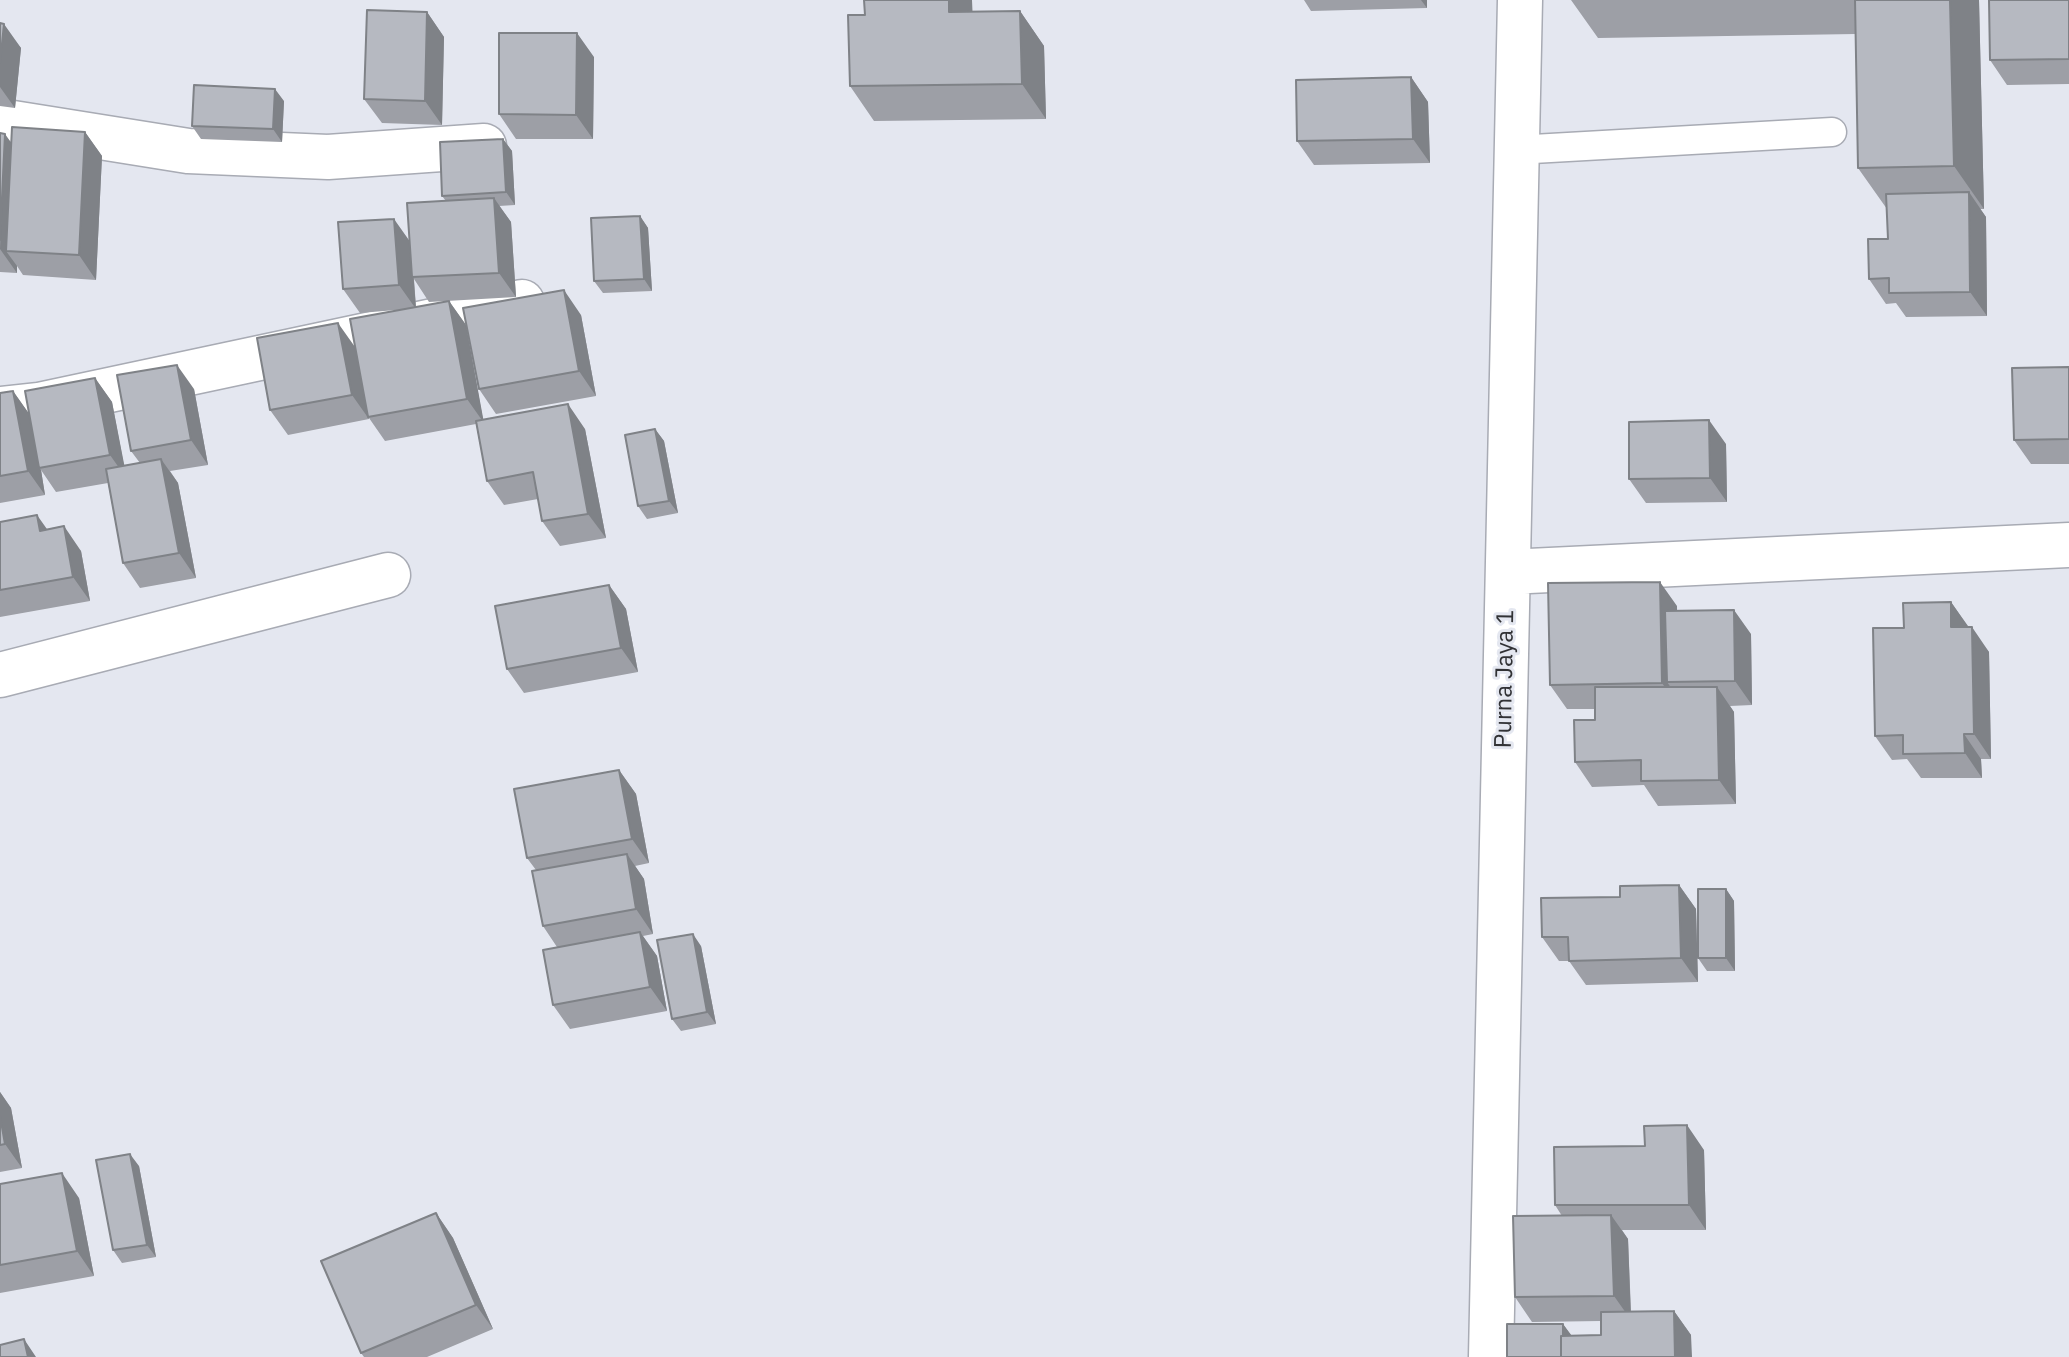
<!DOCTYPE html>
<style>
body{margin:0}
canvas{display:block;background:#e4e7f0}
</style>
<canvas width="2069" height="1357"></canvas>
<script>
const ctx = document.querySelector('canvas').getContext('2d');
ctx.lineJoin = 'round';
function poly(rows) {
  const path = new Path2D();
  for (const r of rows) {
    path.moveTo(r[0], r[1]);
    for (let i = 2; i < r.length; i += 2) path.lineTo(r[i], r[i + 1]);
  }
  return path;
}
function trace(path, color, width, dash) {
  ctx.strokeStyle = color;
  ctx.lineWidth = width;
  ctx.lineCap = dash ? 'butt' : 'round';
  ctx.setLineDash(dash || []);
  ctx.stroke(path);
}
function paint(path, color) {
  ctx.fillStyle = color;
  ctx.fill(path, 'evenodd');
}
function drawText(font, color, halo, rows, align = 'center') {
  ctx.font = font + ' "IBM Plex Sans",sans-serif';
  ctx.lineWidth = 6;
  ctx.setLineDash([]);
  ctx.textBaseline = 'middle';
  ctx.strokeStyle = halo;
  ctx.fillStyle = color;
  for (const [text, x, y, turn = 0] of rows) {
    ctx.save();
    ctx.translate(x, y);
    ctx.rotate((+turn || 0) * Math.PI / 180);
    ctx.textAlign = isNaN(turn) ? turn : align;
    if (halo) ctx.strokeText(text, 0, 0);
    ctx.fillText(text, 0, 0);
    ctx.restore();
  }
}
const lane = poly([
 [1515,150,1832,132]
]);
const street = poly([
 [0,121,188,151,328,157,484,146],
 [0,409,39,405,522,302],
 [1508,572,2069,545],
 [0,675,388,575],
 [1491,1357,1520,0]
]);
const wall = poly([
 [864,0,972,0,972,12,1020,11,1044,46,1046,119,874,121,850,86,865,15],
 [1304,0,1427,0,1427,8,1311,11],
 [1571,0,1979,0,1984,209,1980,209,1986,217,1987,316,1906,317,1896,303,1886,304,1869,279,1888,239,1887,209,1858,168,1856,34,1598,38],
 [2069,0,2069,84,2007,85,1990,60],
 [427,12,444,37,442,125,382,123,364,99],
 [0,23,21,48,15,108,0,106],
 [594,57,593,139,516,139,499,114],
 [1411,77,1428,102,1430,163,1314,165,1297,141],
 [284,101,282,142,201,139,192,126],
 [85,132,102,156,96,280,23,275,17,266,17,273,0,272,0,133,11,142],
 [503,139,512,151,515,205,499,206,511,222,516,297,429,302,414,279,416,307,449,301,466,325,483,420,585,429,606,538,560,546,542,521,538,499,504,505,487,481,476,424,385,441,369,418,369,419,288,435,270,410,355,347,396,310,360,313,343,289,410,241,446,201,442,196],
 [640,216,648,228,652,291,603,293,594,281],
 [581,315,596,396,496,414,479,389],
 [2069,367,2069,464,2031,464,2014,440],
 [95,378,112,402,124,466,140,463,131,451,194,389,208,465,170,471,178,483,196,578,140,588,123,563,108,483,56,492,41,470,45,495,0,503,0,393,13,391,29,414],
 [655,429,664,441,678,513,647,519,638,506],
 [1726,444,1727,502,1646,503,1629,479],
 [0,522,47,530,81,551,90,601,0,617],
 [609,585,626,609,638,672,524,693,507,669],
 [1951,602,1968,627,1989,652,1991,759,1981,759,1982,778,1921,778,1907,759,1892,760,1875,736,1904,628],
 [1677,606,1677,611,1751,634,1752,705,1730,706,1734,712,1736,804,1658,806,1644,785,1592,787,1575,762,1595,720,1595,709,1567,709,1550,685],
 [619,770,636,794,649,863,635,866,644,879,653,934,643,936,657,956,667,1011,570,1029,553,1005,557,947,543,926,536,870,527,858],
 [1679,885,1696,909,1698,982,1586,985,1569,961,1559,961,1542,937,1620,897],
 [1726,889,1734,901,1735,971,1707,971,1698,958],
 [701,946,716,1024,681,1031,672,1019],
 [0,1092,11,1108,22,1168,0,1172],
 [1704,1150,1706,1230,1622,1230,1628,1239,1631,1311,1674,1311,1691,1335,1507,1357,1563,1324,1571,1336,1601,1335,1601,1321,1532,1322,1515,1297,1562,1216,1555,1205],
 [139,1166,156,1257,122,1263,113,1250],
 [0,1184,79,1198,94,1276,0,1293],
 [436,1213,453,1238,493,1329,427,1357,364,1357,361,1353]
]);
const shadedWall = poly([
 [949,0,972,0,974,47,949,12],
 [1421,0,1427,0,1427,8],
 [1950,0,1979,0,1984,209,1954,166],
 [1020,11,1044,46,1046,119,1022,84],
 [427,12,444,37,442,125,425,101],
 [4,24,21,48,15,108,0,87,0,63],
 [577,33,594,57,593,139,576,115],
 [1411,77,1428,102,1430,163,1413,139],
 [275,89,284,101,282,142,273,129],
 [85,132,102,156,96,280,79,255],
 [5,134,22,158,6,251,17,266,17,273,0,249],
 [503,139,512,151,515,205,506,192],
 [1969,192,1986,217,1987,316,1970,292],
 [494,198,511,222,516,297,499,273],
 [640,216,648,228,652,291,644,279],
 [394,219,411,243,416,309,399,285],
 [564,290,581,315,596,396,579,371],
 [449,301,466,325,484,423,467,399],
 [338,323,355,347,369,419,352,395],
 [177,365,194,389,208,465,191,440],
 [95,378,112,402,127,479,110,455],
 [13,391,30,415,39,468,41,470,45,495,28,471],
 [568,404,585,429,606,538,588,514],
 [1709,420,1726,444,1727,502,1710,478],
 [655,429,664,441,678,513,669,501],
 [161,459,178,483,196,578,179,553],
 [37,515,54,539,40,531],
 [64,526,81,551,90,601,73,577],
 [1660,582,1677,606,1678,682,1667,682,1679,699,1679,708,1662,683],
 [609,585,626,609,638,672,621,648],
 [1951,602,1968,626,1968,652,1951,627],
 [1734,610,1751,634,1752,705,1735,681],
 [1972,627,1989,652,1991,759,1974,734],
 [1717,687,1734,712,1736,804,1719,780],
 [1964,734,1981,759,1982,778,1965,753],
 [619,770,636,794,649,863,632,839],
 [627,854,644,879,653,934,636,909],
 [1679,885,1696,909,1698,982,1681,958],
 [1726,889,1734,901,1735,971,1726,958],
 [640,932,657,956,667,1011,650,987],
 [693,934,701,946,716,1024,707,1012],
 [0,1092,11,1108,22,1168,5,1144,0,1116],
 [1687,1125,1704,1150,1706,1230,1689,1205],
 [130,1154,139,1166,156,1257,147,1245],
 [62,1173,79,1198,94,1276,77,1251],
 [436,1213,453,1238,493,1329,476,1305],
 [1611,1215,1628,1239,1631,1320,1614,1296],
 [1674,1311,1691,1335,1692,1357,1675,1357],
 [1563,1324,1572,1336,1564,1357],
 [24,1339,36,1357,28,1357]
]);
const building = poly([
 [864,0,949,0,949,12,1020,11,1022,84,850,86,848,15,865,15,864,0],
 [1855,0,1950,0,1954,166,1858,168,1855,0],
 [1989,0,2069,0,2069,59,1990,60,1989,0],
 [367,10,427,12,425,101,364,99,367,10],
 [0,23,4,24,0,63,0,23],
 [499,33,577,33,576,115,499,114,499,33],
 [1411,77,1413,139,1297,141,1296,80,1411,77],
 [194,85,275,89,273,129,192,126,194,85],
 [12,127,85,132,79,255,6,251,12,127],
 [0,133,5,134,0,240,0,133],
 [503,139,506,192,442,196,440,142,503,139],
 [1969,192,1970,292,1889,293,1889,278,1869,279,1868,239,1888,239,1886,194,1969,192],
 [494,198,499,273,412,277,407,203,494,198],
 [640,216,644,279,594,281,591,218,640,216],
 [394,219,399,285,343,289,338,222,394,219],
 [564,290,579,371,479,389,463,308,564,290],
 [449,301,467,399,368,417,350,319,449,301],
 [338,323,352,395,270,410,257,338,338,323],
 [177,365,191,440,131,451,117,375,177,365],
 [2069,367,2069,439,2014,440,2012,368,2069,367],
 [95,378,110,455,39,468,25,391,95,378],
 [13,391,28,471,0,476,0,393,13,391],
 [568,404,588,514,542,521,533,472,487,481,476,421,568,404],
 [1709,420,1710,478,1629,479,1629,422,1709,420],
 [655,429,669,501,638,506,625,435,655,429],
 [161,459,179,553,123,563,106,469,161,459],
 [37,515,40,531,64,526,73,577,0,590,0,522,37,515],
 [1660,582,1662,683,1550,685,1548,583,1660,582],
 [609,585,621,648,507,669,495,606,609,585],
 [1951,602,1951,627,1972,627,1974,734,1964,734,1965,753,1903,754,1903,735,1875,736,1873,628,1904,628,1903,603,1951,602],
 [1734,610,1735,681,1667,682,1665,611,1734,610],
 [1595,687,1717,687,1719,780,1641,781,1641,760,1575,762,1574,720,1595,720,1595,687],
 [619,770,632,839,527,858,514,789,619,770],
 [627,854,636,909,543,926,532,871,627,854],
 [1679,885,1681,958,1569,961,1568,937,1542,937,1541,898,1620,897,1620,886,1679,885],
 [1698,889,1726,889,1726,958,1698,958,1698,889],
 [640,932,650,987,553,1005,543,950,640,932],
 [693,934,707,1012,672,1019,657,940,693,934],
 [0,1116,5,1144,0,1145,0,1116],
 [1687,1125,1689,1205,1555,1205,1554,1147,1645,1146,1644,1126,1687,1125],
 [130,1154,147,1245,113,1250,96,1160,130,1154],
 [62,1173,77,1251,0,1265,0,1184,62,1173],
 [436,1213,476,1305,361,1353,321,1261,436,1213],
 [1611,1215,1614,1296,1515,1297,1513,1216,1611,1215],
 [1674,1311,1675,1357,1561,1357,1561,1336,1601,1335,1601,1312,1674,1311],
 [1507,1324,1563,1324,1563,1336,1561,1336,1561,1357,1507,1357,1507,1324],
 [24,1339,28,1357,0,1357,0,1345,24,1339]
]);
const streetNames = [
 ["Purna Jaya 1",1505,679,-89]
];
trace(lane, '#a8abb4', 31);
trace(street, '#a8abb4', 47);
trace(lane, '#fff', 28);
trace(street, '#fff', 44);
paint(wall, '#9d9fa6');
paint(shadedWall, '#7f8287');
paint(building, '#b6b9c1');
trace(building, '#7f8287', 2);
drawText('24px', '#313235', '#e4e7f0', streetNames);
</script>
